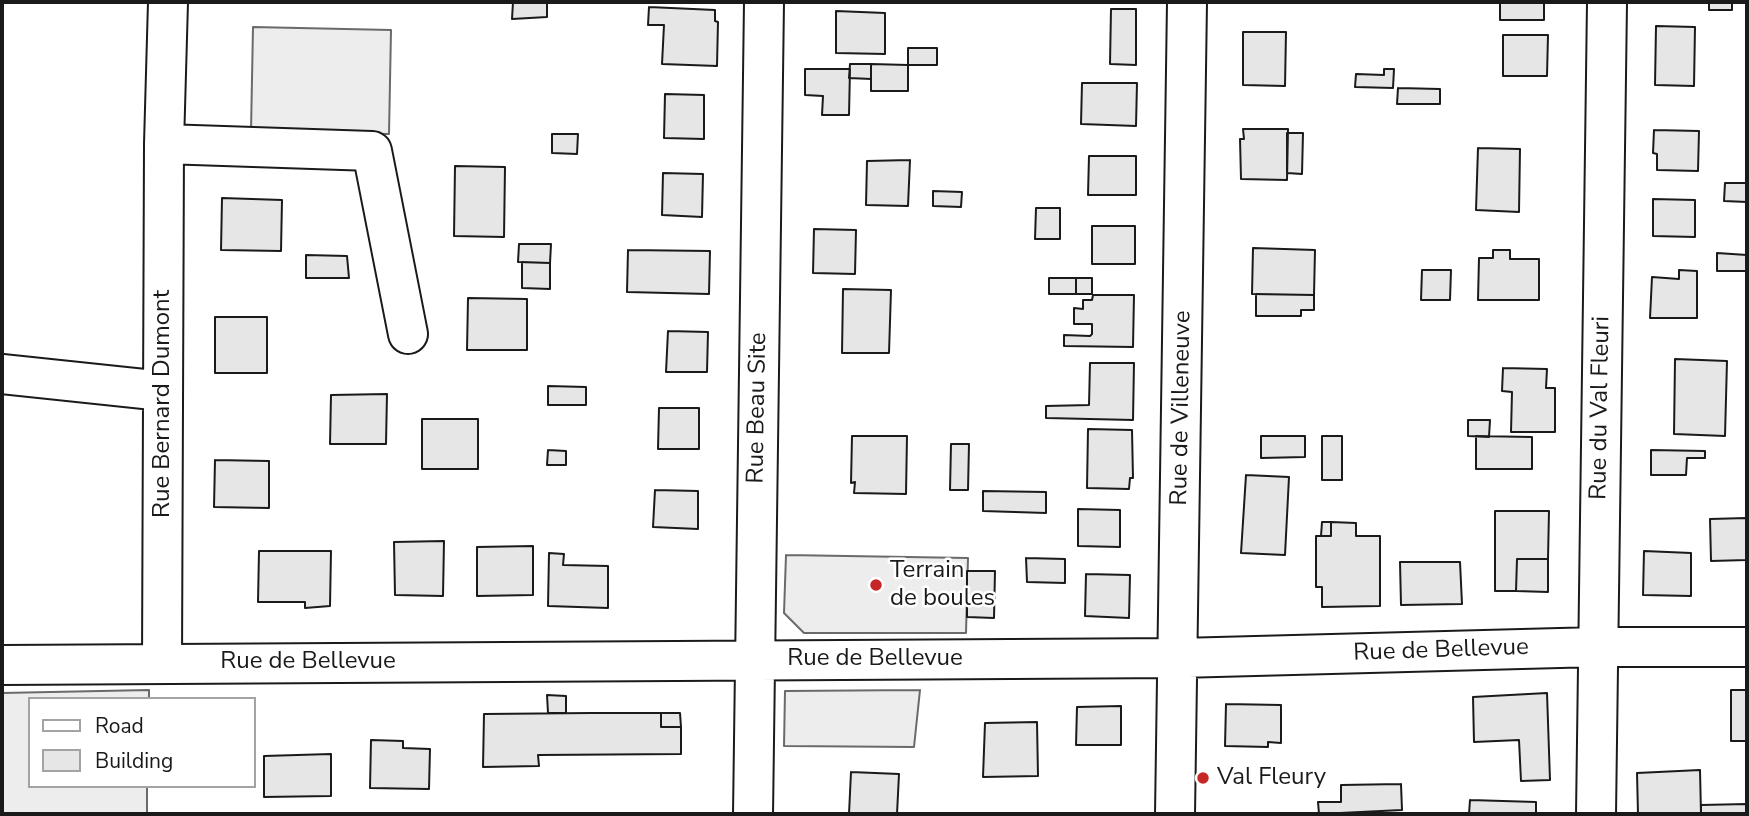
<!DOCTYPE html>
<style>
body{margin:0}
#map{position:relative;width:1749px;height:816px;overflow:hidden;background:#fff;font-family:"Nunito Sans",sans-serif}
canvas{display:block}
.frame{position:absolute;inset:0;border:4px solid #1a1a1a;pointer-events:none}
.legend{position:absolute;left:28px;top:697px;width:228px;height:91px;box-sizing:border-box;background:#fff;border:2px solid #a3a3a3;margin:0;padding:9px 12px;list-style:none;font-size:21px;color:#1a1a1a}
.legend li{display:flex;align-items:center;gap:14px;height:35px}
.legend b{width:35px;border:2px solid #a3a3a3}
</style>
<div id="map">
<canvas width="1749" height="816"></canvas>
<div class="frame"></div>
<ul class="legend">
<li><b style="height:9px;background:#fff"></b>Road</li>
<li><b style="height:19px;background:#e6e6e6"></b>Building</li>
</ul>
</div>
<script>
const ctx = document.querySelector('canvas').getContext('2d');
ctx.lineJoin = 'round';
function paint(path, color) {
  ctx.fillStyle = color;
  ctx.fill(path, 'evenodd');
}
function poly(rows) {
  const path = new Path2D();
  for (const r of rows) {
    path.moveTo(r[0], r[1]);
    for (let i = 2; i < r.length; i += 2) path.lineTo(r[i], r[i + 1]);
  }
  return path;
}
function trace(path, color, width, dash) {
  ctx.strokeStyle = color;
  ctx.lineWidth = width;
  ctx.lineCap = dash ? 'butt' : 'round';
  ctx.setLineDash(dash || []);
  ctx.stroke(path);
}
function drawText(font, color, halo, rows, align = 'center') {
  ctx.font = font + ' "Nunito Sans",sans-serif';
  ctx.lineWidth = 5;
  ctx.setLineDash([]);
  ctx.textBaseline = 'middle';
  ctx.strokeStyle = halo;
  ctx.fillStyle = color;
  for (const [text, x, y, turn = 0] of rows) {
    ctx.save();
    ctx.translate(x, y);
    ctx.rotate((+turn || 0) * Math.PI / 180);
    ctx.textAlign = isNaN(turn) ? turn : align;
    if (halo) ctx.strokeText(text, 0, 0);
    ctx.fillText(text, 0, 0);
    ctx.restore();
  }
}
const built = poly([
 [253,27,391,30,389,134,251,131,253,27],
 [786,555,968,558,966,633,804,633,784,613,786,555],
 [149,690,149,699,30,699,30,786,147,786,147,814,2,814,2,693,149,690],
 [920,690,914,747,784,746,785,691,920,690]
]);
const building = poly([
 [513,2,547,2,547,17,512,19,513,2],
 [1500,2,1544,2,1544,20,1500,20,1500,2],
 [1709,2,1732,2,1732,10,1709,10,1709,2],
 [649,7,715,10,715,21,718,22,717,66,662,64,664,25,648,25,649,7],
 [1111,9,1136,9,1136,65,1110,64,1111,9],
 [836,11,885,13,885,54,836,53,836,11],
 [1656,26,1695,27,1694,86,1655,85,1656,26],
 [1243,32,1286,32,1285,86,1243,85,1243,32],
 [1503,35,1548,35,1547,76,1503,76,1503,35],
 [908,48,937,48,937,65,908,65,908,48],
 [850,64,871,64,871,79,849,78,850,64],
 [871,64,908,65,908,91,871,91,871,64],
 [805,69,850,69,849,115,822,115,823,96,805,95,805,69],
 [1384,69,1394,69,1393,88,1355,87,1356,74,1384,75,1384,69],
 [1082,83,1137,83,1136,126,1081,124,1082,83],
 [1398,88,1440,89,1440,104,1397,104,1398,88],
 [665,94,704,95,704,139,664,138,665,94],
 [1243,129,1288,129,1287,180,1241,179,1240,139,1244,139,1243,129],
 [1654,130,1699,131,1698,171,1657,170,1657,154,1653,153,1654,130],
 [1287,133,1303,133,1302,174,1287,173,1287,133],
 [552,134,578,134,577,154,552,153,552,134],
 [1478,148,1520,149,1519,212,1476,210,1478,148],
 [1089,156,1136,156,1136,195,1088,195,1089,156],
 [910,160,908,206,866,205,867,161,910,160],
 [455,166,505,167,504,237,454,236,455,166],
 [663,173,703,174,702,217,662,215,663,173],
 [1725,183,1747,183,1747,202,1724,201,1725,183],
 [933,191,962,192,961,207,933,206,933,191],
 [222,198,282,200,281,251,221,250,222,198],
 [1653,199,1695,200,1695,237,1653,236,1653,199],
 [1036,208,1060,208,1060,239,1035,239,1036,208],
 [1092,226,1135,226,1135,264,1092,264,1092,226],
 [814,229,856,230,855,274,813,273,814,229],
 [519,244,551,244,550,263,518,262,519,244],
 [1253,248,1315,250,1314,295,1252,294,1253,248],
 [628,250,710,251,709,294,627,292,628,250],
 [1493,250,1510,250,1510,259,1539,259,1539,300,1478,300,1479,258,1493,258,1493,250],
 [1717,253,1747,255,1747,271,1717,271,1717,253],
 [306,255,347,256,349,278,306,278,306,255],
 [522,262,550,263,550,289,522,288,522,262],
 [1422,270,1451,270,1450,300,1421,300,1422,270],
 [1679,270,1697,271,1697,318,1650,318,1652,277,1679,279,1679,270],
 [1049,278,1076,278,1076,294,1049,294,1049,278],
 [1076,278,1092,278,1092,294,1076,294,1076,278],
 [843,289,891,290,889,353,842,353,843,289],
 [1256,294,1314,295,1314,310,1301,310,1301,316,1256,316,1256,294],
 [1093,295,1134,295,1133,347,1064,346,1064,335,1090,336,1092,334,1092,324,1074,324,1074,308,1083,309,1083,300,1092,300,1093,295],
 [468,298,527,299,527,350,467,350,468,298],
 [215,317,267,317,267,373,215,373,215,317],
 [668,331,708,332,707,372,666,372,668,331],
 [1675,359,1727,361,1725,436,1674,434,1675,359],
 [1090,363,1134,363,1133,420,1046,418,1046,406,1089,405,1090,363],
 [1503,368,1547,369,1546,388,1555,388,1555,432,1511,432,1512,392,1502,391,1503,368],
 [548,386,586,387,586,405,548,405,548,386],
 [387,394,386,444,330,444,331,395,387,394],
 [659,408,699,408,699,449,658,449,659,408],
 [422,419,478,419,478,469,422,469,422,419],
 [1468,420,1490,420,1489,437,1468,436,1468,420],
 [1088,429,1132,430,1133,478,1130,478,1129,489,1087,488,1088,429],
 [852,436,907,436,906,494,854,493,855,482,851,483,852,436],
 [1261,436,1305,436,1305,457,1261,458,1261,436],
 [1322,436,1342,436,1342,480,1322,480,1322,436],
 [1476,436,1532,437,1532,469,1476,469,1476,436],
 [951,444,969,444,968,490,950,490,951,444],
 [548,450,566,451,566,465,547,465,548,450],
 [1651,450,1705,451,1705,458,1687,458,1686,475,1651,475,1651,450],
 [215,460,269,461,269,508,214,507,215,460],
 [1246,475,1289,477,1285,555,1241,553,1246,475],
 [655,490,698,491,698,529,653,527,655,490],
 [983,491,1046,492,1046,513,983,511,983,491],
 [1078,509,1120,510,1120,547,1078,546,1078,509],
 [1495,511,1549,511,1548,559,1517,559,1516,591,1495,591,1495,511],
 [1747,518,1747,560,1711,561,1710,519,1747,518],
 [1322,522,1331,522,1331,536,1321,536,1322,522],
 [1331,522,1356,523,1356,536,1380,536,1380,606,1322,607,1322,587,1316,587,1316,536,1331,536,1331,522],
 [444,541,443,596,395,595,394,542,444,541],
 [533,546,533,595,477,596,477,547,533,546],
 [259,551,331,551,330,606,305,608,305,602,258,602,259,551],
 [1644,551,1691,553,1691,596,1643,595,1644,551],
 [549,553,564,554,563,565,608,566,608,608,548,606,549,553],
 [1026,558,1065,559,1065,583,1027,582,1026,558],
 [1517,559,1548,559,1548,592,1516,591,1517,559],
 [1400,562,1460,562,1462,604,1401,605,1400,562],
 [967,571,995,571,994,618,967,617,967,571],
 [1086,574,1130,575,1129,618,1085,616,1086,574],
 [1731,690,1747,690,1747,741,1731,741,1731,690],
 [1547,693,1550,780,1521,781,1519,740,1474,742,1473,697,1547,693],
 [547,695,566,696,566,713,548,713,547,695],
 [1226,704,1281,705,1281,743,1268,742,1268,747,1225,746,1226,704],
 [1121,706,1121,745,1076,745,1077,707,1121,706],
 [592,713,661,713,661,727,681,727,681,754,538,755,539,766,483,767,484,714,592,713],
 [661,713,680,713,681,727,661,727,661,713],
 [1037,722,1038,776,983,777,985,723,1037,722],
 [371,740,403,741,403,748,430,749,429,789,370,788,371,740],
 [331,754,331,796,264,797,264,756,331,754],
 [1700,770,1701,814,1638,814,1637,773,1700,770],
 [851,772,899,774,897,814,849,814,851,772],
 [1401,784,1402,810,1319,814,1318,802,1341,802,1341,785,1401,784],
 [1470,800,1536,802,1536,814,1469,814,1470,800],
 [1747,804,1747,814,1701,814,1701,805,1747,804]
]);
const minor = poly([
 [164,144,372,151,408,334],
 [2,374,163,391],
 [162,664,164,144,168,2],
 [2,665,1179,658,1598,647,1747,647],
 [753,814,764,2],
 [1175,814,1187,2],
 [1596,814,1607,2]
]);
const markers = [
 [876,585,7,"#c62828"],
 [1203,778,7,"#c62828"]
];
const streetNames = [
 ["Rue Bernard Dumont",163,404,-90],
 ["Rue Beau Site",758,408,-89],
 ["Rue de Villeneuve",1182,408,-89],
 ["Rue du Val Fleuri",1601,408,-89],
 ["Rue de Bellevue",1441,651,-2],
 ["Rue de Bellevue",875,659],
 ["Rue de Bellevue",308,662]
];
const poiNames = [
 ["Terrain",890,571],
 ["de boules",890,599],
 ["Val Fleury",1217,778]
];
paint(built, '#ededed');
trace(built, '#6a6a6a', 2);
paint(building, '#e6e6e6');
trace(building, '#1a1a1a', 2);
trace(minor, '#1a1a1a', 42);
trace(minor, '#fff', 38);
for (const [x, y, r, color] of markers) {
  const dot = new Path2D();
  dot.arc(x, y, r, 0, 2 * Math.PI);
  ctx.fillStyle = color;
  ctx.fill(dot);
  trace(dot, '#fff', 2.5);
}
drawText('24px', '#1a1a1a', '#fff', streetNames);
drawText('24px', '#1a1a1a', '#fff', poiNames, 'left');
</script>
